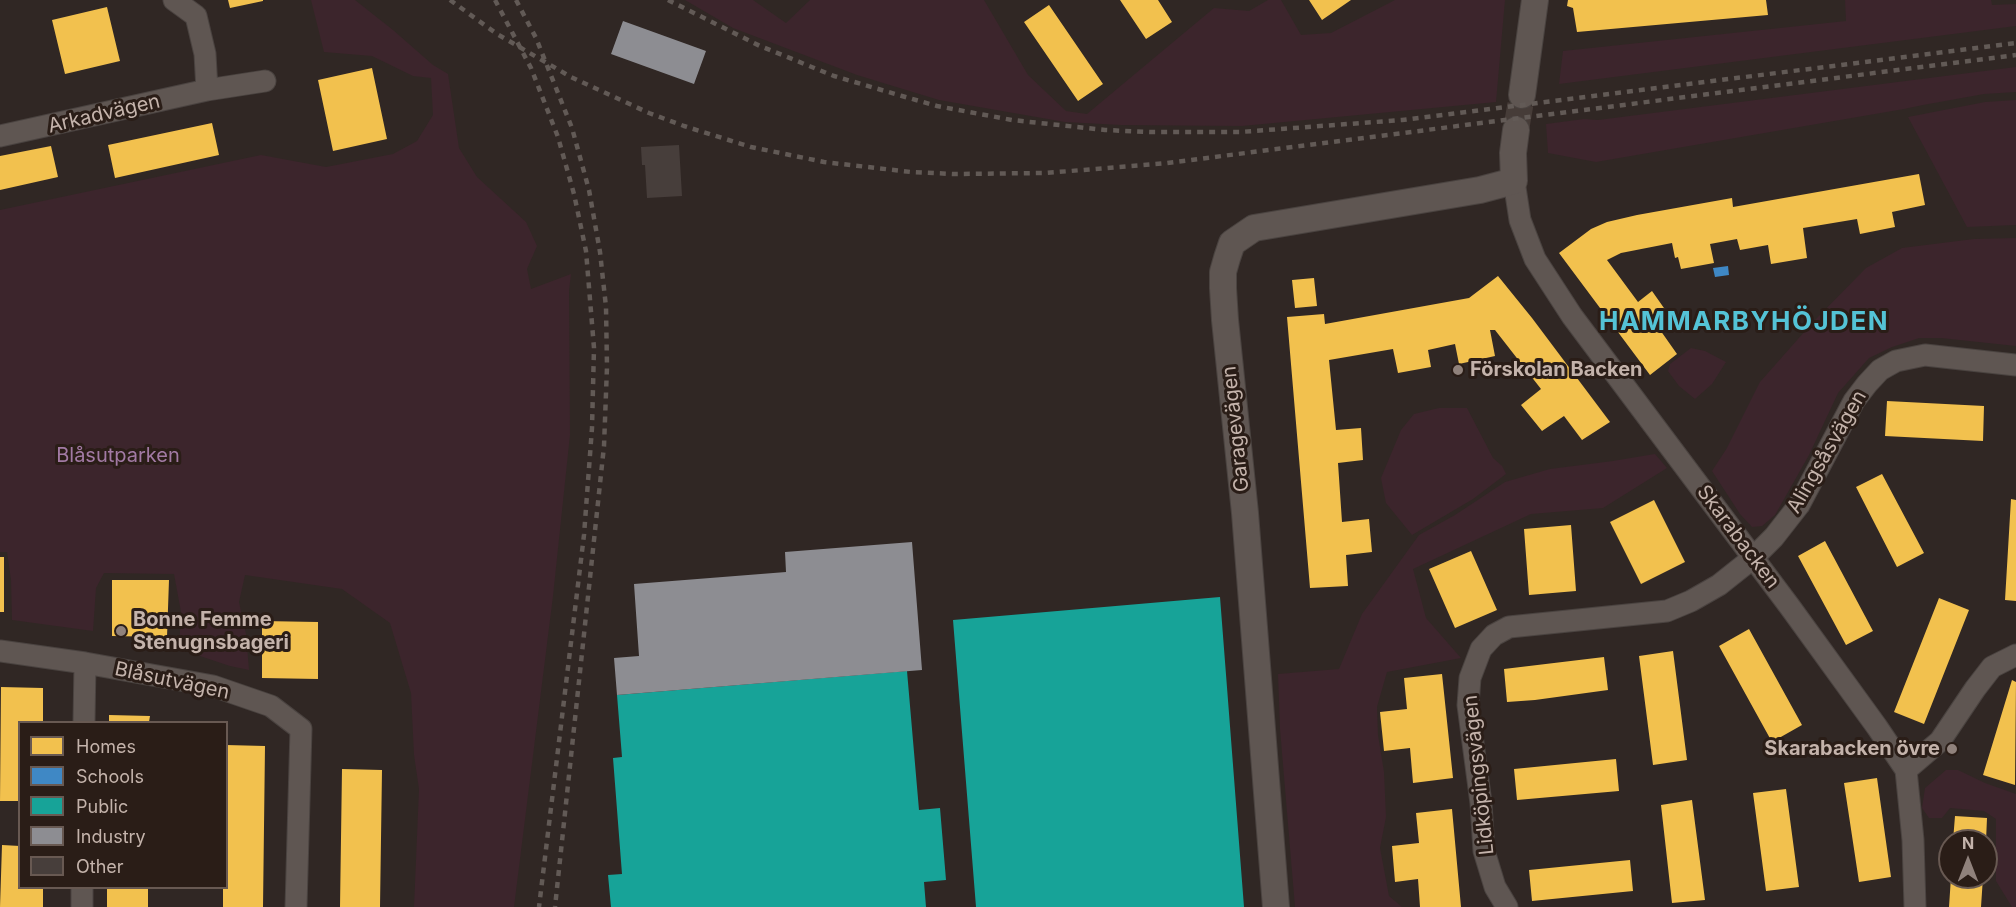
<!DOCTYPE html>
<meta charset="utf-8">
<style>
body{margin:0}
#map{position:relative;width:2016px;height:907px;overflow:hidden;background:#302724;font-family:Inter,sans-serif}
canvas{display:block}
.legend{position:absolute;left:18px;top:721px;width:210px;height:168px;box-sizing:border-box;background:#2a1d17;border:2px solid #685952;margin:0;padding:8px 10px;list-style:none;font-size:18px;color:#c4b3ab}
.legend li{display:flex;align-items:center;gap:12px;height:30px}
.legend b{width:30px;border:2px solid #685952}
.north{position:absolute;left:1938px;top:829px;width:60px;height:60px;box-sizing:border-box;background:#2a1d17;border:2px solid #685952;border-radius:50%;rotate:0deg;font-size:16px;font-weight:700;line-height:24px;text-align:center;color:#c4b3ab}
.north::after{content:'';display:block;margin:auto;width:21px;height:27px;background:#90827c;clip-path:polygon(50% 0,100% 100%,50% 72%,0 100%)}
</style>
<div id="map">
<canvas width="2016" height="907"></canvas>
<ul class="legend">
<li><b style="height:16px;background:#f2c14e"></b>Homes</li>
<li><b style="height:16px;background:#3f88c5"></b>Schools</li>
<li><b style="height:16px;background:#17a398"></b>Public</li>
<li><b style="height:16px;background:#8d8d92"></b>Industry</li>
<li><b style="height:16px;background:#473e3b"></b>Other</li>
</ul>
<div class="north">N</div>
</div>
<script>
const ctx = document.querySelector('canvas').getContext('2d');
ctx.lineJoin = 'round';
function paint(path, color) {
  ctx.fillStyle = color;
  ctx.fill(path, 'evenodd');
}
function poly(rows) {
  const path = new Path2D();
  for (const r of rows) {
    path.moveTo(r[0], r[1]);
    for (let i = 2; i < r.length; i += 2) path.lineTo(r[i], r[i + 1]);
  }
  return path;
}
function trace(path, color, width, dash) {
  ctx.strokeStyle = color;
  ctx.lineWidth = width;
  ctx.lineCap = dash ? 'butt' : 'round';
  ctx.setLineDash(dash || []);
  ctx.stroke(path);
}
function drawText(font, color, halo, rows, align = 'center') {
  ctx.font = font + ' Inter,sans-serif';
  ctx.lineWidth = 6;
  ctx.setLineDash([]);
  ctx.textBaseline = 'middle';
  ctx.strokeStyle = halo;
  ctx.fillStyle = color;
  for (const [text, x, y, turn = 0] of rows) {
    ctx.save();
    ctx.translate(x, y);
    ctx.rotate((+turn || 0) * Math.PI / 180);
    ctx.textAlign = isNaN(turn) ? turn : align;
    if (halo) ctx.strokeText(text, 0, 0);
    ctx.fillText(text, 0, 0);
    ctx.restore();
  }
}
const green = poly([
 [311,0,355,0,393,30,433,65,448,74,459,148,477,177,526,222,537,246,527,269,531,289,571,274,569,291,570,435,553,596,514,907,414,907,419,789,414,755,411,693,390,623,342,589,245,575,239,602,246,634,249,670,230,666,179,649,181,612,174,574,104,573,96,588,93,631,12,620,11,580,7,552,0,552,0,210,261,155,326,167,393,154,417,141,433,115,431,78,413,76,372,56,324,52],
 [685,0,753,0,786,23,810,0,984,0,1028,75,1066,111,1087,114,1214,8,1249,11,1268,0,1281,0,1301,35,1331,33,1395,0,1505,0,1496,102,1242,126,1121,125,1065,122,939,100,857,75,733,28],
 [1845,0,1991,0,1992,5,2016,4,2016,26,1559,84,1563,51,1846,21],
 [2016,67,2016,92,1984,94,1923,105,1904,109,1596,162,1548,153,1546,124,1584,119,1598,120],
 [2016,100,2016,225,1967,227,1908,117,1985,102],
 [2016,238,2016,346,1941,338,1919,338,1892,347,1869,358,1838,393,1809,455,1775,515,1762,526,1752,527,1740,514,1712,471,1727,448,1760,382,1813,322,1866,268,1902,248,1974,239],
 [1691,348,1705,351,1726,362,1712,384,1695,399,1679,386,1668,371,1670,364],
 [1439,408,1467,408,1493,458,1502,466,1506,474,1473,499,1412,535,1386,503,1381,478,1401,430,1414,414],
 [1655,454,1667,468,1603,508,1531,514,1413,569,1426,618,1461,658,1387,672,1377,707,1378,735,1384,772,1386,817,1380,848,1389,896,1402,907,1295,907,1280,729,1278,674,1339,669,1362,614,1419,535,1455,515,1505,482,1550,469,1613,461],
 [1946,770,1958,770,1985,783,2016,794,2016,907,2012,907,1996,881,1996,819,1984,811,1950,808,1942,818,1929,818,1922,808,1925,788]
]);
const homes = poly([
 [228,0,263,0,263,1,230,8],
 [1120,0,1158,0,1172,22,1146,39],
 [1309,0,1351,0,1322,20],
 [1568,0,1766,0,1768,15,1577,32,1573,8,1567,6],
 [1049,5,1103,84,1078,101,1024,22],
 [107,7,120,61,65,74,52,20],
 [372,68,387,139,333,151,318,80],
 [212,123,219,155,115,178,108,145],
 [51,146,58,177,0,190,0,156],
 [1919,174,1925,205,1892,212,1895,227,1860,234,1857,219,1803,228,1807,258,1771,264,1768,245,1740,250,1737,239,1710,244,1714,263,1681,269,1678,257,1675,258,1672,243,1621,253,1607,260,1638,302,1652,291,1671,318,1658,327,1677,354,1650,375,1559,253,1591,229,1607,222,1637,215,1732,198,1733,207],
 [1498,276,1532,318,1610,422,1582,440,1564,416,1542,431,1521,405,1541,389,1495,330,1490,330,1495,356,1459,364,1455,344,1428,350,1431,367,1398,373,1393,349,1329,360,1336,430,1361,428,1363,460,1338,463,1342,522,1369,519,1372,552,1346,555,1348,586,1310,588,1287,317,1324,314,1325,324,1469,298],
 [1314,278,1317,306,1295,308,1292,280],
 [1887,401,1984,406,1983,441,1885,436],
 [1882,474,1924,553,1897,567,1856,487],
 [2011,499,2016,500,2016,601,2005,600],
 [1654,500,1685,562,1641,584,1610,522],
 [1571,525,1576,591,1529,595,1524,529],
 [1825,541,1873,631,1846,645,1798,556],
 [1471,551,1497,610,1455,628,1429,569],
 [0,557,4,557,4,612,0,612],
 [112,580,169,580,167,637,112,636],
 [1939,598,1969,610,1924,724,1894,712],
 [262,621,318,622,318,679,262,678],
 [1749,629,1802,725,1772,742,1719,646],
 [1673,651,1687,760,1653,765,1639,656],
 [1604,657,1608,690,1535,700,1507,702,1504,669],
 [1442,674,1453,778,1413,783,1410,748,1384,751,1380,712,1407,709,1404,678],
 [2012,680,2016,682,2015,785,1983,775],
 [1,687,43,688,43,722,20,722,20,801,0,801],
 [109,715,150,716,149,722,109,722],
 [226,745,265,746,263,907,223,907,223,888,226,888],
 [1616,759,1619,791,1517,800,1514,769],
 [342,769,382,770,380,907,340,907],
 [1877,778,1891,877,1859,882,1844,783],
 [1786,789,1799,887,1766,891,1753,793],
 [1692,800,1705,900,1672,903,1661,805],
 [1452,809,1461,907,1420,907,1418,879,1395,882,1392,846,1419,843,1416,813],
 [1955,816,1987,818,1986,841,1953,841],
 [2,845,20,846,20,888,43,888,43,907,0,907],
 [1630,860,1633,891,1532,901,1529,870],
 [1951,877,1983,877,1981,907,1949,907],
 [107,888,148,888,148,907,107,907]
]);
const schools = poly([
 [1728,266,1729,275,1715,277,1713,268]
]);
const public = poly([
 [1220,597,1244,907,976,907,953,620],
 [907,671,919,810,940,808,946,880,924,882,926,907,611,907,608,875,622,874,613,758,622,757,617,695]
]);
const industry = poly([
 [623,21,706,51,694,84,611,54],
 [912,542,922,670,617,695,614,658,639,656,634,584,786,572,785,552]
]);
const building = poly([
 [679,145,682,196,647,198,645,165,642,165,641,147]
]);
const tertiaryTunnel = poly([
 [1516,130,1522,95]
]);
const minor = poly([
 [207,90,265,81],
 [0,136,207,90,205,54,196,16,174,0],
 [1514,181,1520,220,1535,259,1572,316,1790,607,1877,727,1906,770,1913,840,1915,907],
 [0,651,85,663,213,686,271,706,301,729,296,907],
 [84,722,85,663],
 [1906,770,1940,741,1975,689,1992,667,2016,655],
 [82,907,82,888],
 [1507,907,1495,887,1484,851,1481,803,1468,705,1470,678,1481,649,1494,635,1509,627,1667,611,1691,601,1719,585,1753,558,1774,537,1799,505,1854,401,1867,384,1880,370,1896,361,1925,355,2016,365]
]);
const tertiary = poly([
 [1522,95,1535,0],
 [1276,907,1245,513,1225,320,1223,288,1223,272,1227,258,1232,243,1254,228,1480,190,1514,181,1513,153,1516,130]
]);
const rail = poly([
 [450,0,497,34,571,77,649,113,684,126,751,147,824,162,911,172,953,174,1046,173,1167,163,2016,55],
 [495,0,531,68,558,137,574,194,586,251,594,348,592,428,584,535,539,907],
 [516,0,536,38,572,128,589,190,600,252,606,307,607,367,604,446,555,907],
 [668,0,760,46,834,76,902,96,937,106,1012,120,1105,130,1150,132,1240,132,1402,120,2016,43]
]);
const markers = [
 [1458,370,6,"#90827c"],
 [121,631,6,"#90827c"],
 [1952,749,6,"#90827c"]
];
const streetNames = [
 ["Arkadvägen",104,114,-13],
 ["Garagevägen",1236,429,-96],
 ["Alingsåsvägen",1827,452,-60],
 ["Skarabacken",1738,537,53],
 ["Blåsutvägen",172,681,12],
 ["Lidköpingsvägen",1479,775,-96]
];
const poiNames = [
 ["Förskolan Backen",1470,370],
 ["Bonne Femme",133,620],
 ["Stenugnsbageri",133,643],
 ["Skarabacken övre",1940,749,"right"]
];
const parkNames = [
 ["Blåsutparken",118,456]
];
const districtNames = [
 ["HAMMARBYHÖJDEN",1744,322]
];
paint(green, '#3c252c');
paint(homes, '#f2c14e');
paint(schools, '#3f88c5');
paint(public, '#17a398');
paint(industry, '#8d8d92');
paint(building, '#473e3b');
trace(tertiaryTunnel, '#463c38', 26, [26, 13]);
trace(minor, '#4a4340', 23);
trace(tertiary, '#4a4340', 28);
trace(minor, '#5f5652', 21);
trace(tertiary, '#5f5652', 26);
trace(rail, '#625a56', 4.5, [6, 6]);
for (const [x, y, r, color] of markers) {
  const dot = new Path2D();
  dot.arc(x, y, r, 0, 2 * Math.PI);
  ctx.fillStyle = color;
  ctx.fill(dot);
  trace(dot, '#2a1d17', 2);
}
drawText('20px', '#c4b3ab', '#2a1d17', streetNames);
drawText('bold 20px', '#c4b3ab', '#2a1d17', poiNames, 'left');
drawText('20px', '#a27aa4', '#2a1d17', parkNames);
ctx.letterSpacing = '1.5px';
drawText('bold 26px', '#54c3d6', '#2a1d17', districtNames);
ctx.letterSpacing = '0px';
</script>
